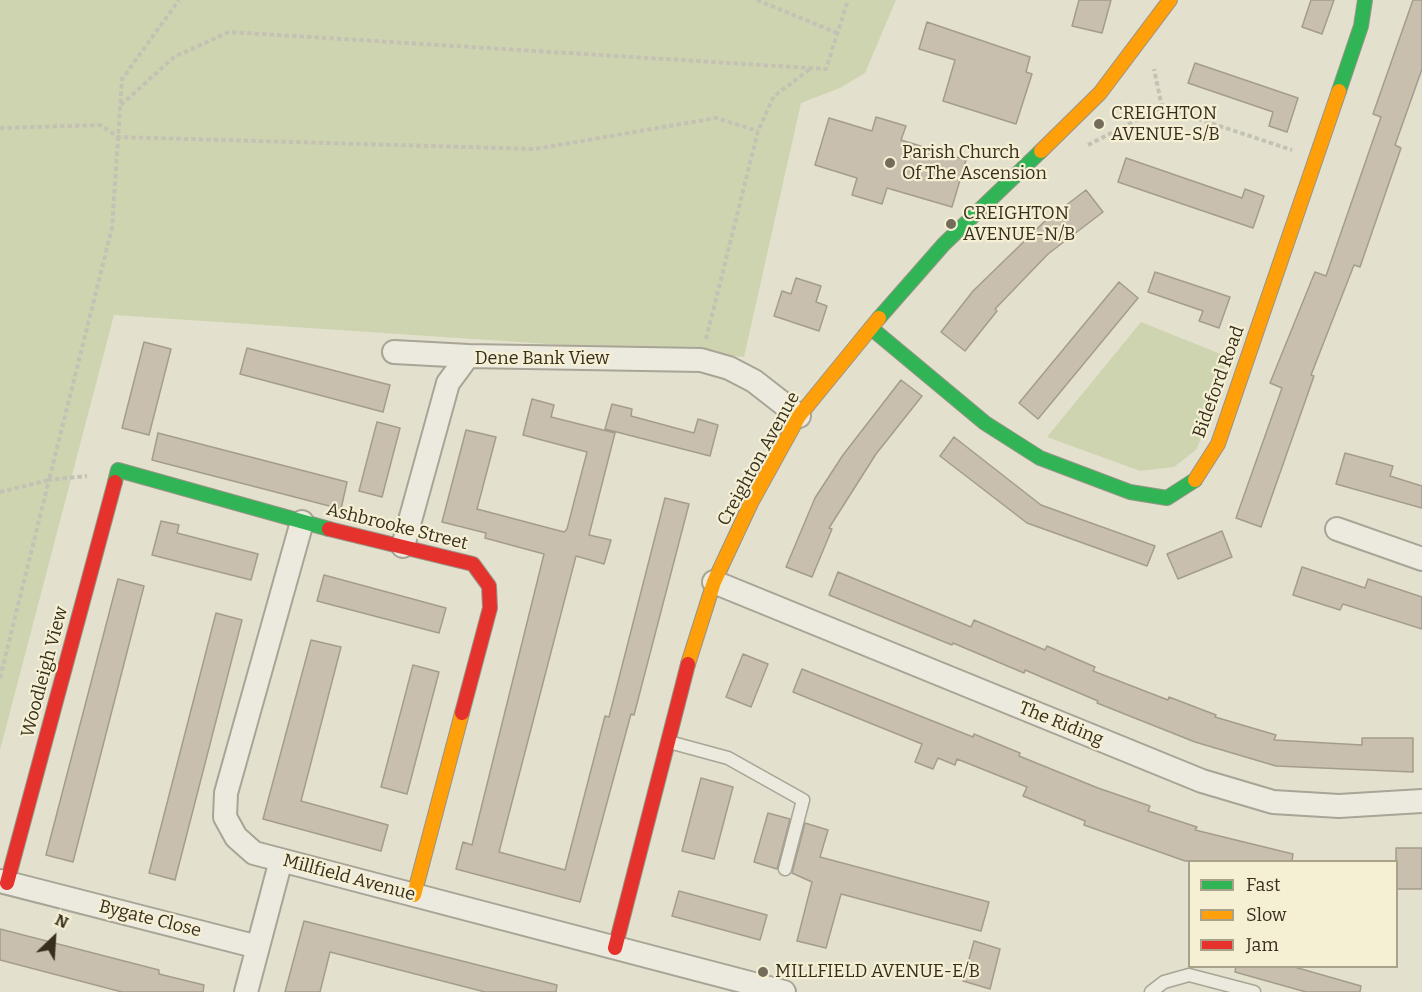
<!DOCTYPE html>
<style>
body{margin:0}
#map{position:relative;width:1422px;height:992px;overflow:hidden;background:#e3e0cd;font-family:Bitter,serif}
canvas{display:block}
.legend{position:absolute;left:1188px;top:860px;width:210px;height:108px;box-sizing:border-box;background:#f5f0d3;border:2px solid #a9a28b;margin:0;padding:8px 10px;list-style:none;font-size:18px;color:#372e1e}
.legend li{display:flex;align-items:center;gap:12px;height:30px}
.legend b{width:30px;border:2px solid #a9a28b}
.north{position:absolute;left:24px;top:908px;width:60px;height:60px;-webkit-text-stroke:4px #f5f0d3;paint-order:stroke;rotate:25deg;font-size:16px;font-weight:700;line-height:24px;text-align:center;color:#372e1e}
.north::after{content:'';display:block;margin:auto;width:21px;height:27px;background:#372e1e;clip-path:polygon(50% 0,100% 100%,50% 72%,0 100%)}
</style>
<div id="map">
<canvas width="1422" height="992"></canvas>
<ul class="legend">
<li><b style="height:8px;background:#30b455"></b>Fast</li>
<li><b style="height:8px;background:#ff9f0a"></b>Slow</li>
<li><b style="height:8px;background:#e5322d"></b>Jam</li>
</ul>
<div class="north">N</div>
</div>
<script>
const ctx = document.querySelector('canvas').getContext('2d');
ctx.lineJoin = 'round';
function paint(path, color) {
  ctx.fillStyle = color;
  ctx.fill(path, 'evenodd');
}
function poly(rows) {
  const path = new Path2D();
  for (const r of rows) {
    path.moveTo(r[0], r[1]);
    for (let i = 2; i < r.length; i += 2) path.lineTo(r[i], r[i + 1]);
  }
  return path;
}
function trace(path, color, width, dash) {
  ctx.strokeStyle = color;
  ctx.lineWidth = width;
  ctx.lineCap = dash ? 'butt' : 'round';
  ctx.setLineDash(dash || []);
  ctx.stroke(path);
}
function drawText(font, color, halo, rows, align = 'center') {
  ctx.font = font + ' Bitter,serif';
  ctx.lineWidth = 4.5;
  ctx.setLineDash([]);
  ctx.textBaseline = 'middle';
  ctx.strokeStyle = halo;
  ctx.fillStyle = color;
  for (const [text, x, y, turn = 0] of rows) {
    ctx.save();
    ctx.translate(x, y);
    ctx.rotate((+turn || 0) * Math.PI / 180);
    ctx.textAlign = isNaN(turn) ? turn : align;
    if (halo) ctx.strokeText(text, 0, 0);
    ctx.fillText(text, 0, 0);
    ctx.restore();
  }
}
const green = poly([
 [0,0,896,0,865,73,840,88,801,103,744,357,114,315,0,750],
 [1141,322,1228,357,1197,449,1174,467,1140,471,1047,437]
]);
const building = poly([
 [1079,0,1111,0,1102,33,1072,26,1079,0],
 [1311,0,1334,0,1322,34,1302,27,1311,0],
 [1413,0,1422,0,1422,69,1395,145,1401,148,1360,267,1354,265,1311,375,1314,376,1261,527,1236,518,1282,388,1270,383,1315,272,1326,276,1381,117,1373,114,1413,0],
 [927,22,1030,57,1026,72,1032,74,1016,124,943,101,955,60,919,49,927,22],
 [1195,63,1298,98,1287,132,1269,126,1273,112,1188,83,1195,63],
 [876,117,906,126,901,140,966,160,952,207,887,188,882,204,852,195,857,178,815,165,829,118,872,131,876,117],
 [1126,158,1242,198,1245,189,1264,196,1253,228,1118,182,1126,158],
 [1086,190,1103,212,1048,254,995,309,997,311,965,351,941,332,973,291,1044,222,1086,190],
 [1155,272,1230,297,1219,328,1199,321,1203,311,1148,292,1155,272],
 [796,278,821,286,816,302,827,306,819,331,774,316,782,291,791,294,796,278],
 [1119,282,1138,298,1038,419,1019,403,1119,282],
 [144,342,171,349,149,435,122,428,144,342],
 [247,348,390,385,383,412,240,374,247,348],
 [901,380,922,396,876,454,829,528,832,529,812,577,786,567,815,498,843,455,901,380],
 [532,399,554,405,551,417,615,433,589,535,611,540,604,564,576,556,499,852,565,870,605,716,609,717,665,498,689,504,634,715,631,714,580,902,456,869,463,842,472,845,544,554,485,538,486,533,442,522,466,430,496,437,477,509,564,532,567,529,587,452,523,435,532,399],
 [612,404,632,409,631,416,694,433,698,419,718,425,710,456,605,429,612,404],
 [377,422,400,428,382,497,359,491,377,422],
 [158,433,347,482,341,509,152,460,158,433],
 [954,437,1041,505,1155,546,1147,566,1027,523,940,456,954,437],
 [1345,453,1393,466,1390,476,1422,486,1422,508,1336,484,1345,453],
 [161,521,179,525,177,533,258,554,251,580,152,555,161,521],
 [1222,531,1232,557,1178,579,1167,554,1222,531],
 [1302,567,1365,588,1368,579,1422,597,1422,629,1343,604,1340,610,1293,595,1302,567],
 [838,572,971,627,974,620,1045,650,1047,646,1095,667,1093,671,1168,700,1169,697,1216,715,1215,717,1276,735,1274,740,1362,745,1362,738,1413,738,1413,772,1276,766,1195,742,1097,703,1098,701,1025,670,1024,673,953,643,952,645,829,595,838,572],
 [324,575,446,608,439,633,317,601,324,575],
 [118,579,144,586,73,862,46,855,118,579],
 [216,613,242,620,175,880,149,873,216,613],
 [311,640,341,647,301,801,388,825,381,851,263,819,311,640],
 [743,654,768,664,751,707,726,697,743,654],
 [413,665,439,672,407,794,381,787,413,665],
 [802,669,973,737,974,734,1020,753,1019,756,1098,788,1150,806,1148,811,1197,827,1195,830,1293,854,1292,861,1185,861,1084,825,1085,821,1023,796,1027,787,957,759,955,765,938,758,933,769,915,762,922,744,793,692,802,669],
 [701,778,733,787,714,859,682,851,701,778],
 [768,813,790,819,777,869,754,862,768,813],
 [805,823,828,830,820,857,989,902,981,931,841,894,826,948,797,941,812,882,792,873,805,823],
 [1396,848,1422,848,1422,889,1396,889,1396,848],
 [679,891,767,915,760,940,672,916,679,891],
 [304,921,557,985,556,992,485,992,330,952,320,992,285,992,304,921],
 [0,929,159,970,159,974,204,985,203,992,122,992,0,960,0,929],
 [974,941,1000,949,990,989,963,981,974,941],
 [1236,966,1291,966,1361,986,1360,992,1306,992,1235,972,1236,966]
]);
const path = poly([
 [757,0,837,33],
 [121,105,174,57,229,32,826,69,848,0],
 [1162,107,1292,150],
 [0,128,100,125,118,137,535,149,716,118,758,131],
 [1088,145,1162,107,1154,69],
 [706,339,758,131,774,96,810,69],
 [0,492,49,480,112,228,122,79,179,0],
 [0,678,49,480,87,476]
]);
const lane = poly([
 [669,742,728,758,803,800,785,869],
 [1151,992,1164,982,1189,975,1254,992]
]);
const street = poly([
 [394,352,468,356],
 [302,522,226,793,225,817,236,837,254,853,784,992],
 [1337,529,1422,559],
 [403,546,448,383,468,356,701,360,729,368,754,381,799,416],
 [714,582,1202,781,1273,802,1339,806,1422,801],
 [0,881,258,947],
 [246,992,281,860]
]);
const fast = poly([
 [1339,91,1361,26,1365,0],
 [879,318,944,244,1041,151],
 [871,328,985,423,1040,458,1130,492,1167,498,1195,480],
 [115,482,118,470,329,529]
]);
const slow = poly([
 [1041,151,1100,93,1170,0],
 [1195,480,1218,444,1339,91],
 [688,664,714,582,751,503,799,416,879,318],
 [414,895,462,713]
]);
const jam = poly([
 [329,529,473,564,489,586,490,608,462,713],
 [7,883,115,482],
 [615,948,688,664]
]);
const markers = [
 [1099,124,6,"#736c5b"],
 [890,163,6,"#736c5b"],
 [951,224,6,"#736c5b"],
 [763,972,6,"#736c5b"]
];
const poiNames = [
 ["CREIGHTON",1111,114],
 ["AVENUE-S/B",1111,135],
 ["Parish Church",902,153],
 ["Of The Ascension",902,174],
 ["CREIGHTON",963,214],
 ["AVENUE-N/B",963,235],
 ["MILLFIELD AVENUE-E/B",775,972]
];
const streetNames = [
 ["Dene Bank View",542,359],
 ["Bideford Road",1219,382,-70],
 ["Creighton Avenue",759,459,-61],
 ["Ashbrooke Street",397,527,14],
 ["Woodleigh View",45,672,-75],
 ["The Riding",1061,724,22],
 ["Millfield Avenue",349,878,15],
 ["Bygate Close",150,919,14]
];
paint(green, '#cfd4b0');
paint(building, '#c8bfae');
trace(building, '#a49c8c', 1.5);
trace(lane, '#a8a496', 15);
trace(street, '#a8a496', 26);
trace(fast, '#989486', 16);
trace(slow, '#989486', 16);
trace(jam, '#989486', 16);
trace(path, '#c4c1b5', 4, [4.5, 3]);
trace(lane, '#eceadf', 12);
trace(street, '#eceadf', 22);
trace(fast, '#30b455', 14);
trace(slow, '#ff9f0a', 14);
trace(jam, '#e5322d', 14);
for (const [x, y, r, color] of markers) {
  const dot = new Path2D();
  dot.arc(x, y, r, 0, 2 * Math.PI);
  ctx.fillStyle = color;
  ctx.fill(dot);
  trace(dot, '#f5f0d3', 2);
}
drawText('18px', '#372e1e', '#f5f0d3', poiNames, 'left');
drawText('18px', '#372e1e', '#f5f0d3', streetNames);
</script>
